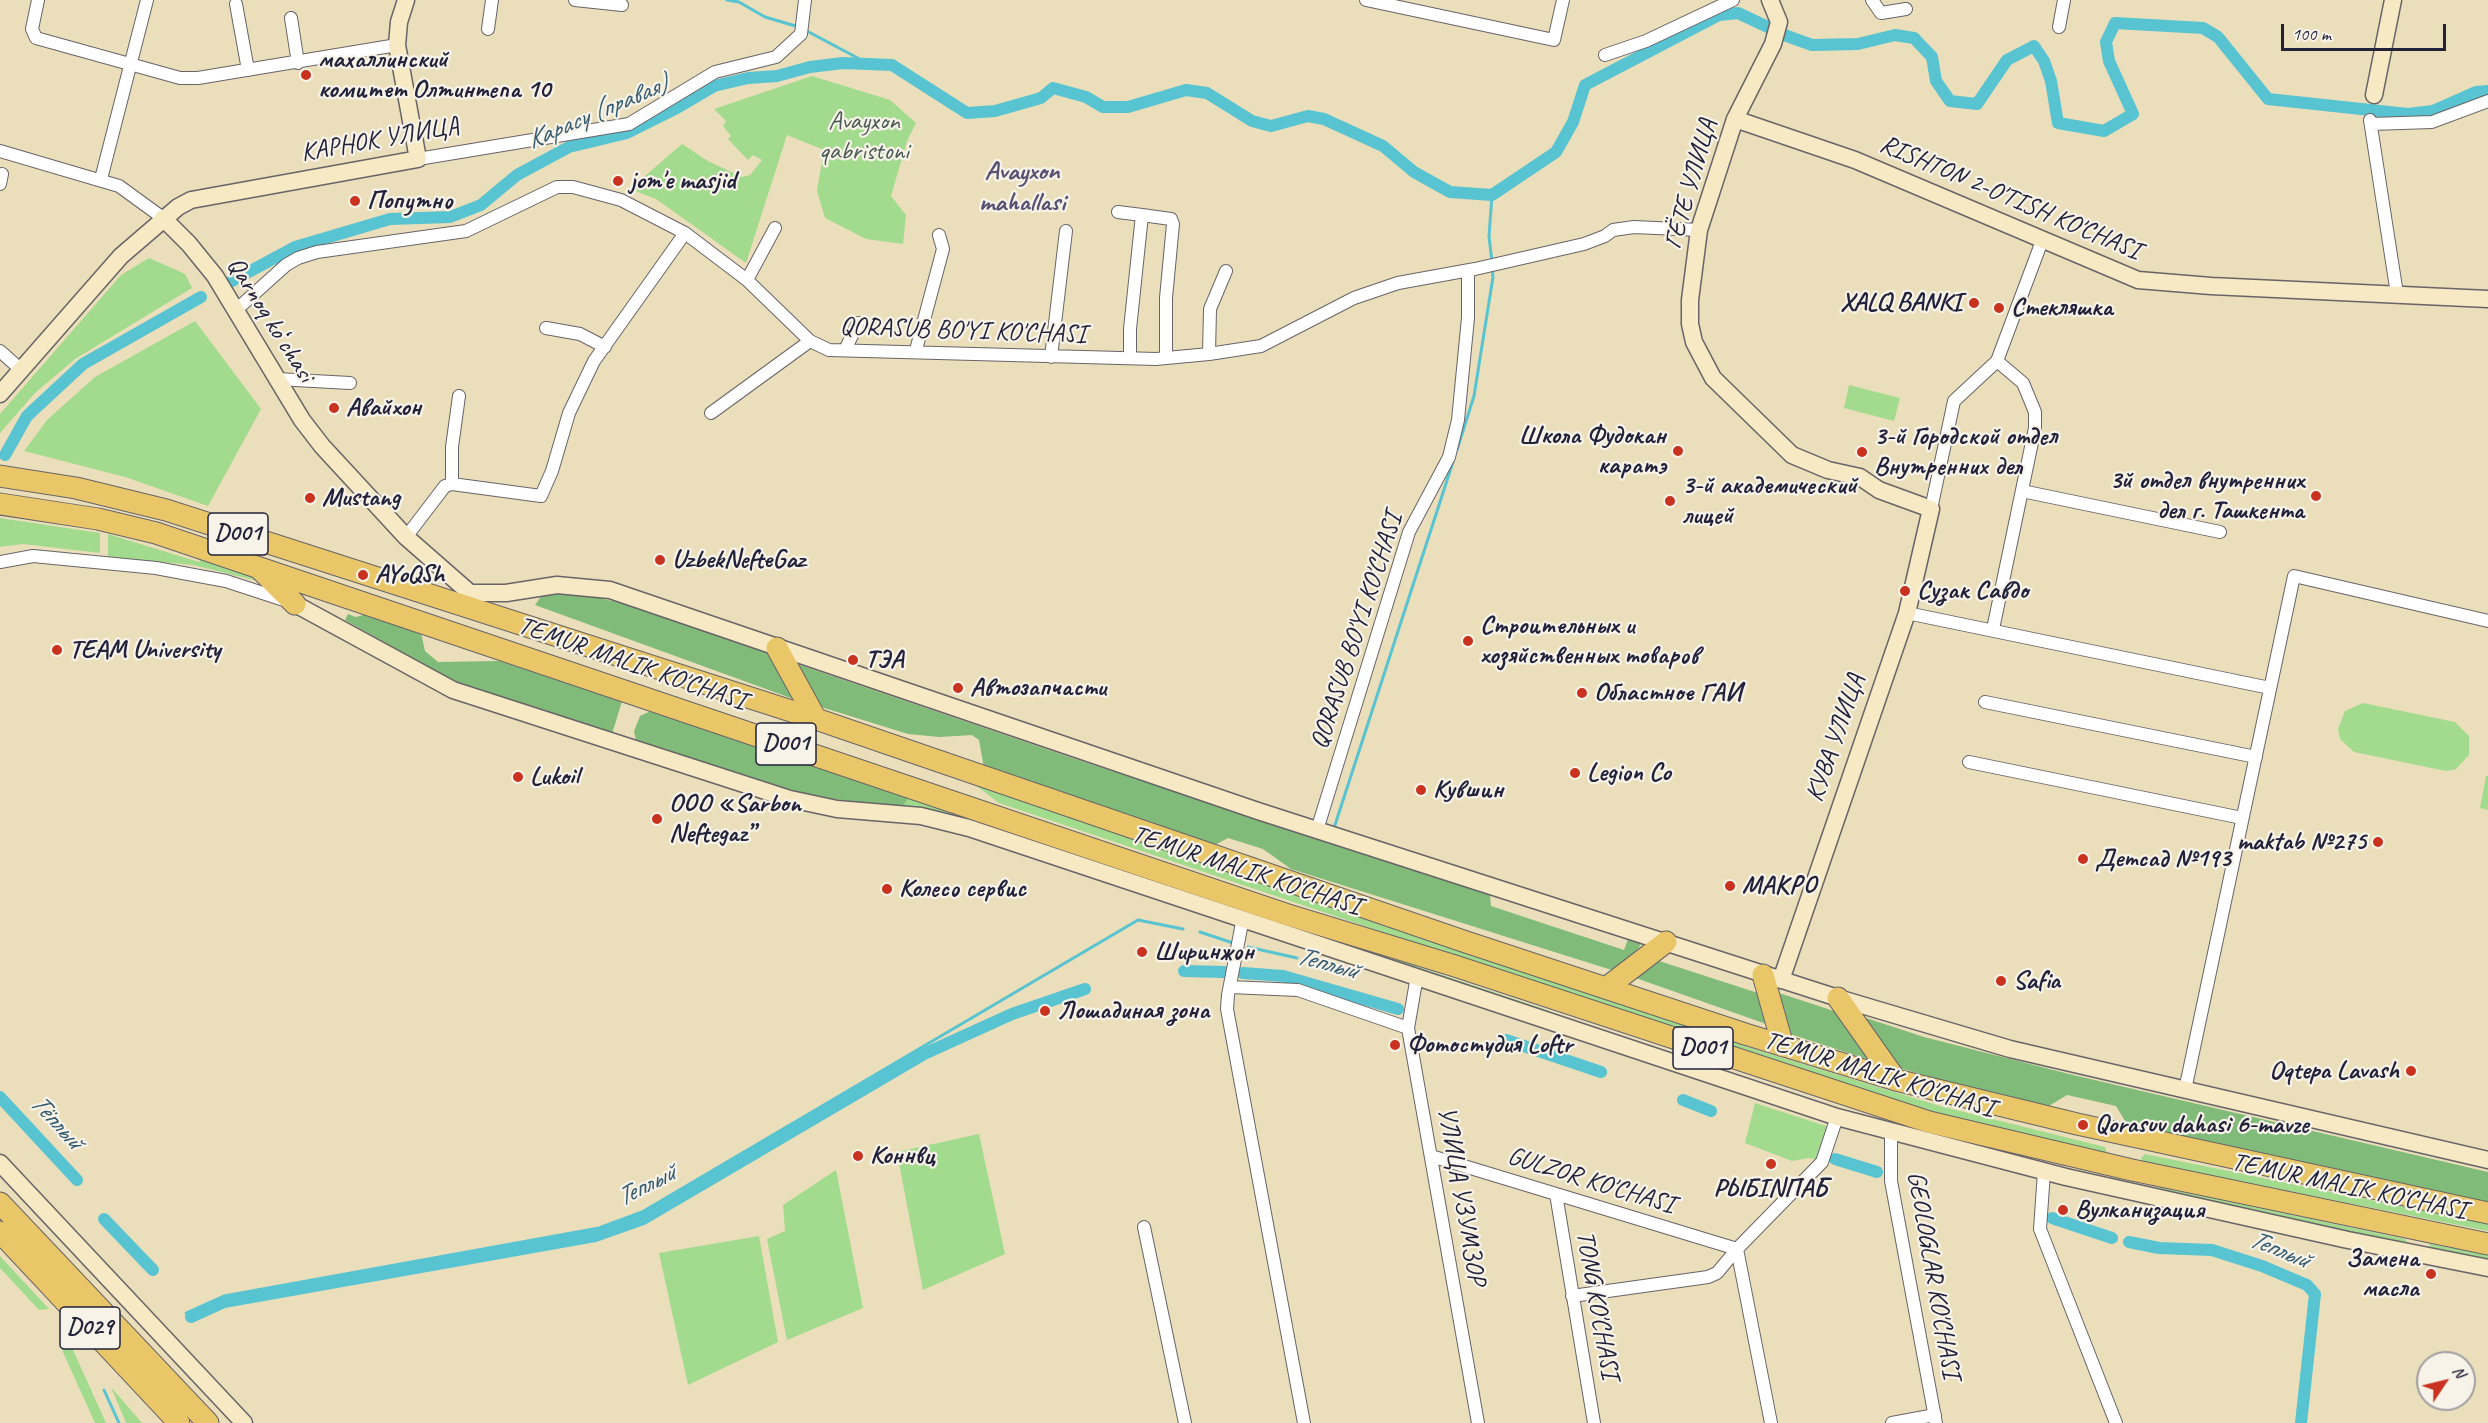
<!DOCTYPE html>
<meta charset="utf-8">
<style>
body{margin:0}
#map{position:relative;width:2488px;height:1423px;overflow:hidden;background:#ebdebb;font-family:Caveat,sans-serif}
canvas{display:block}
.north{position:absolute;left:2416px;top:1351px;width:60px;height:60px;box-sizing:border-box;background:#f7f3e8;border:2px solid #a29fa3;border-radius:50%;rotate:55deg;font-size:16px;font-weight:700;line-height:24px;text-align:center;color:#22223b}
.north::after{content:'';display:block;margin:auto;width:21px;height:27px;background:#c8321e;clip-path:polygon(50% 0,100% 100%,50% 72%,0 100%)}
.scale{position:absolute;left:2281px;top:24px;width:165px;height:27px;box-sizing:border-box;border:3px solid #22223b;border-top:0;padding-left:8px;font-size:18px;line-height:21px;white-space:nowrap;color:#22223b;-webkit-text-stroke:4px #f7f3e8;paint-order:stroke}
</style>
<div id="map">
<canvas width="2488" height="1423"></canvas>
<div class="north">N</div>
<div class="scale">100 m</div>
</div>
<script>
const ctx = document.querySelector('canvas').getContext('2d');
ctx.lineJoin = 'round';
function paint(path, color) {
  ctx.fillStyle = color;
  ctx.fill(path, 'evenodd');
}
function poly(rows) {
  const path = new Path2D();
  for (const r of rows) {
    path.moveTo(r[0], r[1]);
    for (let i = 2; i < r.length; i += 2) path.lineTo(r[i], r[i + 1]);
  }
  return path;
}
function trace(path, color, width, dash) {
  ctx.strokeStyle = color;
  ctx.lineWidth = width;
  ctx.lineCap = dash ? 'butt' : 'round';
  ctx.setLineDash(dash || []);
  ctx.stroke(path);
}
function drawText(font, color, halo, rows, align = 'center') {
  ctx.font = font + ' Caveat,sans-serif';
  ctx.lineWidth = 4.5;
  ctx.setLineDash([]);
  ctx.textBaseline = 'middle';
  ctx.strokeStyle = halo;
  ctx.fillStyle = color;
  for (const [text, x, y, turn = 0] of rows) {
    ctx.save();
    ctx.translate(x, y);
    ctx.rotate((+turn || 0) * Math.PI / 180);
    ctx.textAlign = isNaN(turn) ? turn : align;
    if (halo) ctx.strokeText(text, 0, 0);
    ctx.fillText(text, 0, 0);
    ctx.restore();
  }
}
const green = poly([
 [812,76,890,100,916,123,907,141,891,196,906,215,903,244,866,239,825,218,817,191,824,150,787,135,746,263,656,199,630,189,682,144,708,161,742,177,750,175,762,160,753,155,748,160,728,139,731,136,723,126,726,121,714,109],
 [149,258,185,274,192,288,75,359,35,393,0,433,0,414,121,275],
 [195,321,261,409,208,506,125,477,24,451,47,420,95,377],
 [1849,385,1900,398,1894,421,1844,408],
 [0,518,100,533,100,553,23,544,0,547],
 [108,534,199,562,202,557,251,573,266,583,193,565,108,557],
 [2363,703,2455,722,2469,736,2469,755,2456,769,2446,771,2354,752,2340,739,2338,729,2345,711],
 [2486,776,2488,776,2488,810,2480,808],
 [974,784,1747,1047,1940,1106,2105,1147,2107,1153,1939,1114,1742,1053,999,803],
 [910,795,1086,855,1092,864,902,808],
 [1296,925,1353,945,1550,1011,1548,1017,1286,928],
 [1755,1103,1829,1127,1817,1160,1809,1158,1792,1161,1745,1143],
 [979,1134,1005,1254,923,1290,897,1152],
 [2145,1154,2488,1224,2488,1231,2143,1162,2141,1158],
 [836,1170,863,1308,787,1340,767,1239,785,1231,783,1205],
 [2159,1187,2405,1239,2411,1246,2157,1193],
 [759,1236,778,1342,688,1385,659,1253],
 [2430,1244,2488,1255,2488,1264,2429,1251],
 [0,1256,49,1309,39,1310,0,1268],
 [68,1339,106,1423,95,1423,62,1350],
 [111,1387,142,1423,126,1423]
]);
const forest = poly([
 [574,592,638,607,776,655,799,701,535,605,542,595],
 [348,614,356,617,367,614,421,633,425,651,438,662,499,661,622,701,612,734,449,679,345,620],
 [791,662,1093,765,1490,894,1491,906,1624,950,1628,939,1641,944,1631,960,1618,972,1291,869,1263,849,1228,838,1215,845,984,768,979,740,972,735,940,737,908,734,821,707],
 [653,710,910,795,902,808,811,796,636,741,634,731,640,716],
 [1653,959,1761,994,1769,1025,1633,977],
 [1773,991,1840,1013,1873,1061,1787,1033],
 [1857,1015,1924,1037,2069,1074,2488,1172,2488,1204,2134,1127,2125,1121,2116,1106,2067,1095,2044,1109,1892,1066]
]);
const stream = poly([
 [727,0,739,2,765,17,799,27],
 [805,30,869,64],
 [1492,195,1489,236,1492,262],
 [1457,450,1474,396,1493,277,1492,269],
 [1334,828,1453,462],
 [1200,932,1233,943],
 [1248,947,1297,958],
 [186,1313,224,1296,599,1228,642,1212,1138,920,1183,929],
 [104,1390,119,1423]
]);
const canal = poly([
 [232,281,295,247,390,219,450,217,481,205,517,175,569,147,627,133,675,109,714,86,748,78,777,76,810,67,843,63,892,65,967,113,995,111,1041,98,1053,88,1086,97,1103,107,1128,107,1186,90,1207,93,1252,121,1271,126,1308,116,1324,119,1383,146,1414,172,1450,192,1492,195,1556,152,1573,122,1585,85,1719,15,1738,13,1787,36,1812,45,1858,44,1895,35,1914,38,1932,57,1936,81,1950,101,1977,104,2007,60,2034,46,2044,61,2051,81,2058,123,2104,131,2133,114,2109,61,2106,42,2115,23,2203,28,2218,37,2268,99,2408,114,2433,111,2476,92,2488,91],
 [5,455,27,416,83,364,201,297],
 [1184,971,1224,972],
 [1243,973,1283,976,1398,1009],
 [1506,1040,1601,1072],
 [0,1097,77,1180],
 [1683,1100,1711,1111],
 [1835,1159,1877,1172],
 [2052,1218,2112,1238],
 [104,1219,153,1270],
 [2129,1242,2159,1248,2212,1250,2262,1266,2307,1285,2315,1294,2301,1423],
 [191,1317,224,1302,595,1236,643,1219,924,1054,1012,1014,1085,989]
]);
const street = poly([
 [38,0,32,29,36,38,180,78,198,78,397,45],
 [575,0,622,5],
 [1366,0,1554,40,1563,0],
 [1872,0,1881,13,1906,9],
 [236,4,248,70],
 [291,18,298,63],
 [2059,27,2064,0],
 [488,29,492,0],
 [1605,55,1646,41,1733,0],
 [2370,120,2397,294],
 [2371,124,2432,122,2488,101],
 [0,151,119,186,163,218],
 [418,159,629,124,715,72,776,57,801,34,805,0],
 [101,179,147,0],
 [0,184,2,174],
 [1118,212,1142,215,1130,329,1130,358],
 [1142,215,1171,219,1173,224,1166,298,1166,358],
 [747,280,775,228],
 [236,310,286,265,298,258,317,252,466,231,557,187,573,187,621,200,685,233,747,280,810,341,829,350,1156,359,1209,354,1261,346,1354,298,1398,283,1475,269,1584,244,1605,236,1613,230,1634,227,1699,230],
 [546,328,580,334,605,347],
 [845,350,858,323],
 [916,350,943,249,939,235],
 [0,351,20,369],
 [1209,354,1210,309,1226,271],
 [1051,357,1066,231],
 [277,379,350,383],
 [711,413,810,341],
 [452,484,452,447,459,396],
 [2022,491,2220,532],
 [1931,509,1954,401,1997,361,2042,241],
 [406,537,445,486,452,484,541,496,552,471,569,413,594,361,685,233],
 [0,562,33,556,156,568,226,581,284,600],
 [1907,613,2270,688],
 [1993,629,2035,428,2035,412,2023,383,1997,361],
 [1985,702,2256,757],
 [1969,762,2242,818],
 [1317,830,1409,532,1449,457,1458,420,1468,318,1468,271],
 [1243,918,1228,995,1227,1009,1304,1423],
 [1417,976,1408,1028,1478,1423],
 [1230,987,1298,990,1408,1028],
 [2185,1090,2294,576,2488,621],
 [1891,1133,1891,1181,1936,1423],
 [1431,1156,1737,1249,1717,1273,1708,1277,1572,1296],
 [2044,1172,2040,1229,2116,1423],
 [1556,1194,1594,1423],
 [1144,1227,1185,1423],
 [1771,1423,1737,1249,1822,1162,1837,1117],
 [1892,1423,1935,1415]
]);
const secondary = poly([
 [1770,0,1779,22,1773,44,1735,119,1699,230,1690,300,1690,324,1694,342,1713,378,1792,455,1828,470,1860,477,1879,490,1931,509,1907,613,1781,980],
 [2374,95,2393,0],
 [1735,119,1855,160,2138,280,2211,286,2488,299],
 [163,218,189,244,215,276,302,420,322,446,406,537,470,593,467,604],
 [0,394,121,256,178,207,191,200,418,159,397,45,399,22,406,0],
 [470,593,506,593,557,585,610,590,1258,811,1838,998,2010,1049,2488,1160],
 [295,604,453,690,790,799,837,809,921,816,969,828,1837,1117,2066,1177,2348,1240,2488,1268],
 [0,1163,244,1423]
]);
const highway = poly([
 [0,476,76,488,166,510,816,719,1463,941,1745,1034,1896,1080,2077,1124,2488,1213],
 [0,504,98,519,156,533,1285,914,1455,966,1929,1122,2132,1170,2488,1244],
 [261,570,295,604],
 [777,648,816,719],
 [1763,975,1783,1046],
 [1606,988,1666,942],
 [1838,998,1896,1080],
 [0,1203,208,1423],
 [0,1232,179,1423]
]);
const markers = [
 [306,75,6,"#c8321e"],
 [618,181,6,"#c8321e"],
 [355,201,6,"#c8321e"],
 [1974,303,6,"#c8321e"],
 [1999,308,6,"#c8321e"],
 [334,408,6,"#c8321e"],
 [1678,451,6,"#c8321e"],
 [1862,452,6,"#c8321e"],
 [2316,496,6,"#c8321e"],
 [310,498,6,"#c8321e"],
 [1670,501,6,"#c8321e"],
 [660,560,6,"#c8321e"],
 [363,575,6,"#c8321e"],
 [1905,591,6,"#c8321e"],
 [1468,641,6,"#c8321e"],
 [57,650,6,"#c8321e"],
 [853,660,6,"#c8321e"],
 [958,688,6,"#c8321e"],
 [1582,693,6,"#c8321e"],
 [1575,773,6,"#c8321e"],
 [518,777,6,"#c8321e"],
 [1421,790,6,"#c8321e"],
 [657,819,6,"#c8321e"],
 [2378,842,6,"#c8321e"],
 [2083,859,6,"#c8321e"],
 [1730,886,6,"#c8321e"],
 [887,889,6,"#c8321e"],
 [1142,952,6,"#c8321e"],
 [2001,981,6,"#c8321e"],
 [1045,1011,6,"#c8321e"],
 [1395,1045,6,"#c8321e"],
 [2411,1071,6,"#c8321e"],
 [2083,1125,6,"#c8321e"],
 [858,1156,6,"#c8321e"],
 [1771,1164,6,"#c8321e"],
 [2063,1210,6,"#c8321e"],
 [2431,1274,6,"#c8321e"]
];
const shields = [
 [238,534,60],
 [786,744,60],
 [1703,1048,60],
 [90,1328,60]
];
const shieldNames = [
 ["D001",238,534],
 ["D001",786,744],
 ["D001",1703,1048],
 ["D029",90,1328]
];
const poiNames = [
 ["махаллинский",318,60],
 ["комитет Олтинтепа 10",318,90],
 ["jom'e masjid",630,181],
 ["Попутно",367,201],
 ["XALQ BANKI",1962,303,"right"],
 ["Стекляшка",2011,308],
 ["Авайхон",346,408],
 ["Школа Фудокан",1666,436,"right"],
 ["каратэ",1666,466,"right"],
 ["3-й Городской отдел",1874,437],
 ["Внутренних дел",1874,467],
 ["3й отдел внутренних",2304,481,"right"],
 ["дел г. Ташкента",2304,511,"right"],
 ["3-й академический",1682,486],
 ["лицей",1682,516],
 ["Mustang",322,498],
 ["UzbekNefteGaz",672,560],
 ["AYoQSh",375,575],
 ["Сузак Савдо",1917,591],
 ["Строительных и",1480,626],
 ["хозяйственных товаров",1480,656],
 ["TEAM University",69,650],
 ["ТЭА",865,660],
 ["Автозапчасти",970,688],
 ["Областное ГАИ",1594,693],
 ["Legion Co",1587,773],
 ["Lukoil",530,777],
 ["Кувшин",1433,790],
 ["ООО «Sarbon",669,804],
 ["Neftegaz”",669,834],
 ["maktab №275",2366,842,"right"],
 ["Детсад №193",2095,859],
 ["МАКРО",1742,886],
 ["Колесо сервис",899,889],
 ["Ширинжон",1154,952],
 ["Safia",2013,981],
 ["Лошадиная зона",1057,1011],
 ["Фотостудия Loftr",1407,1045],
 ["Oqtepa Lavash",2399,1071,"right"],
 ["Qorasuv dahasi 6-mavze",2095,1125],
 ["Коннвц",870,1156],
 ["РЫБINПАБ",1771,1189,"center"],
 ["Вулканизация",2075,1210],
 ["Замена",2419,1259,"right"],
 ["масла",2419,1289,"right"]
];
const parkNames = [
 ["Avayxon",864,122],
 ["qabristoni",864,152]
];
const streetNames = [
 ["КАРНОК УЛИЦА",380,140,-10],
 ["ГЁТЕ УЛИЦА",1691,184,-74],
 ["RISHTON 2-O'TISH KO'CHASI",2010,198,23],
 ["Qarnoq koʻchasi",270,320,58],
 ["QORASUB BO'YI KO'CHASI",963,331,2],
 ["QORASUB BO'YI KO'CHASI",1357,631,-72],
 ["TEMUR MALIK KO'CHASI",632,664,19],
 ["КУВА УЛИЦА",1836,738,-71],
 ["TEMUR MALIK KO'CHASI",1246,871,18],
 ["TEMUR MALIK KO'CHASI",1879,1075,17],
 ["GULZOR KO'CHASI",1591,1181,17],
 ["TEMUR MALIK KO'CHASI",2349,1187,12],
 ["УЛИЦА УЗУМЗОР",1461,1196,80],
 ["GEOLOGLAR KO'CHASI",1933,1275,80],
 ["TONG KO'CHASI",1597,1305,80]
];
const waterNames = [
 ["Карасу (правая)",597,113,-23],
 ["Теплый",1327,964,15],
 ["Тёплый",56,1122,47],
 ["Теплый",646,1186,-27],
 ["Теплый",2279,1250,22]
];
const neighbourhoodNames = [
 ["Avayxon",1022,172],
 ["mahallasi",1022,203]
];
paint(green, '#a2db8e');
paint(forest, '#81bb79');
trace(stream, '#58c4d1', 3);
trace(canal, '#58c4d1', 12);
trace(street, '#686468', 14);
trace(secondary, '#686468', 19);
trace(highway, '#686468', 23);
trace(street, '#fff', 12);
trace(secondary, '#f6e9c3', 16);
trace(highway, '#e9c769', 21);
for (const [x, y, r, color] of markers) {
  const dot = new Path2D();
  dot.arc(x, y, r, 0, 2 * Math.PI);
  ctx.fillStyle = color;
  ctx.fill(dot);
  trace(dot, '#f7f3e8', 2);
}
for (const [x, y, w] of shields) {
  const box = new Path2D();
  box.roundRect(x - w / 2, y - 21, w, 42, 4.5);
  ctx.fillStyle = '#f7f3e8';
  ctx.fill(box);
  trace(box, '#22223b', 1.5);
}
drawText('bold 24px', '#22223b', null, shieldNames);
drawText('bold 26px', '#22223b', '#f7f3e8', poiNames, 'left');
drawText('26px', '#485a54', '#f7f3e8', parkNames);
drawText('26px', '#22223b', '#f7f3e8', streetNames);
drawText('italic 27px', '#355b70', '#f7f3e8', waterNames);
drawText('bold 27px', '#575172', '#f7f3e8', neighbourhoodNames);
</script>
